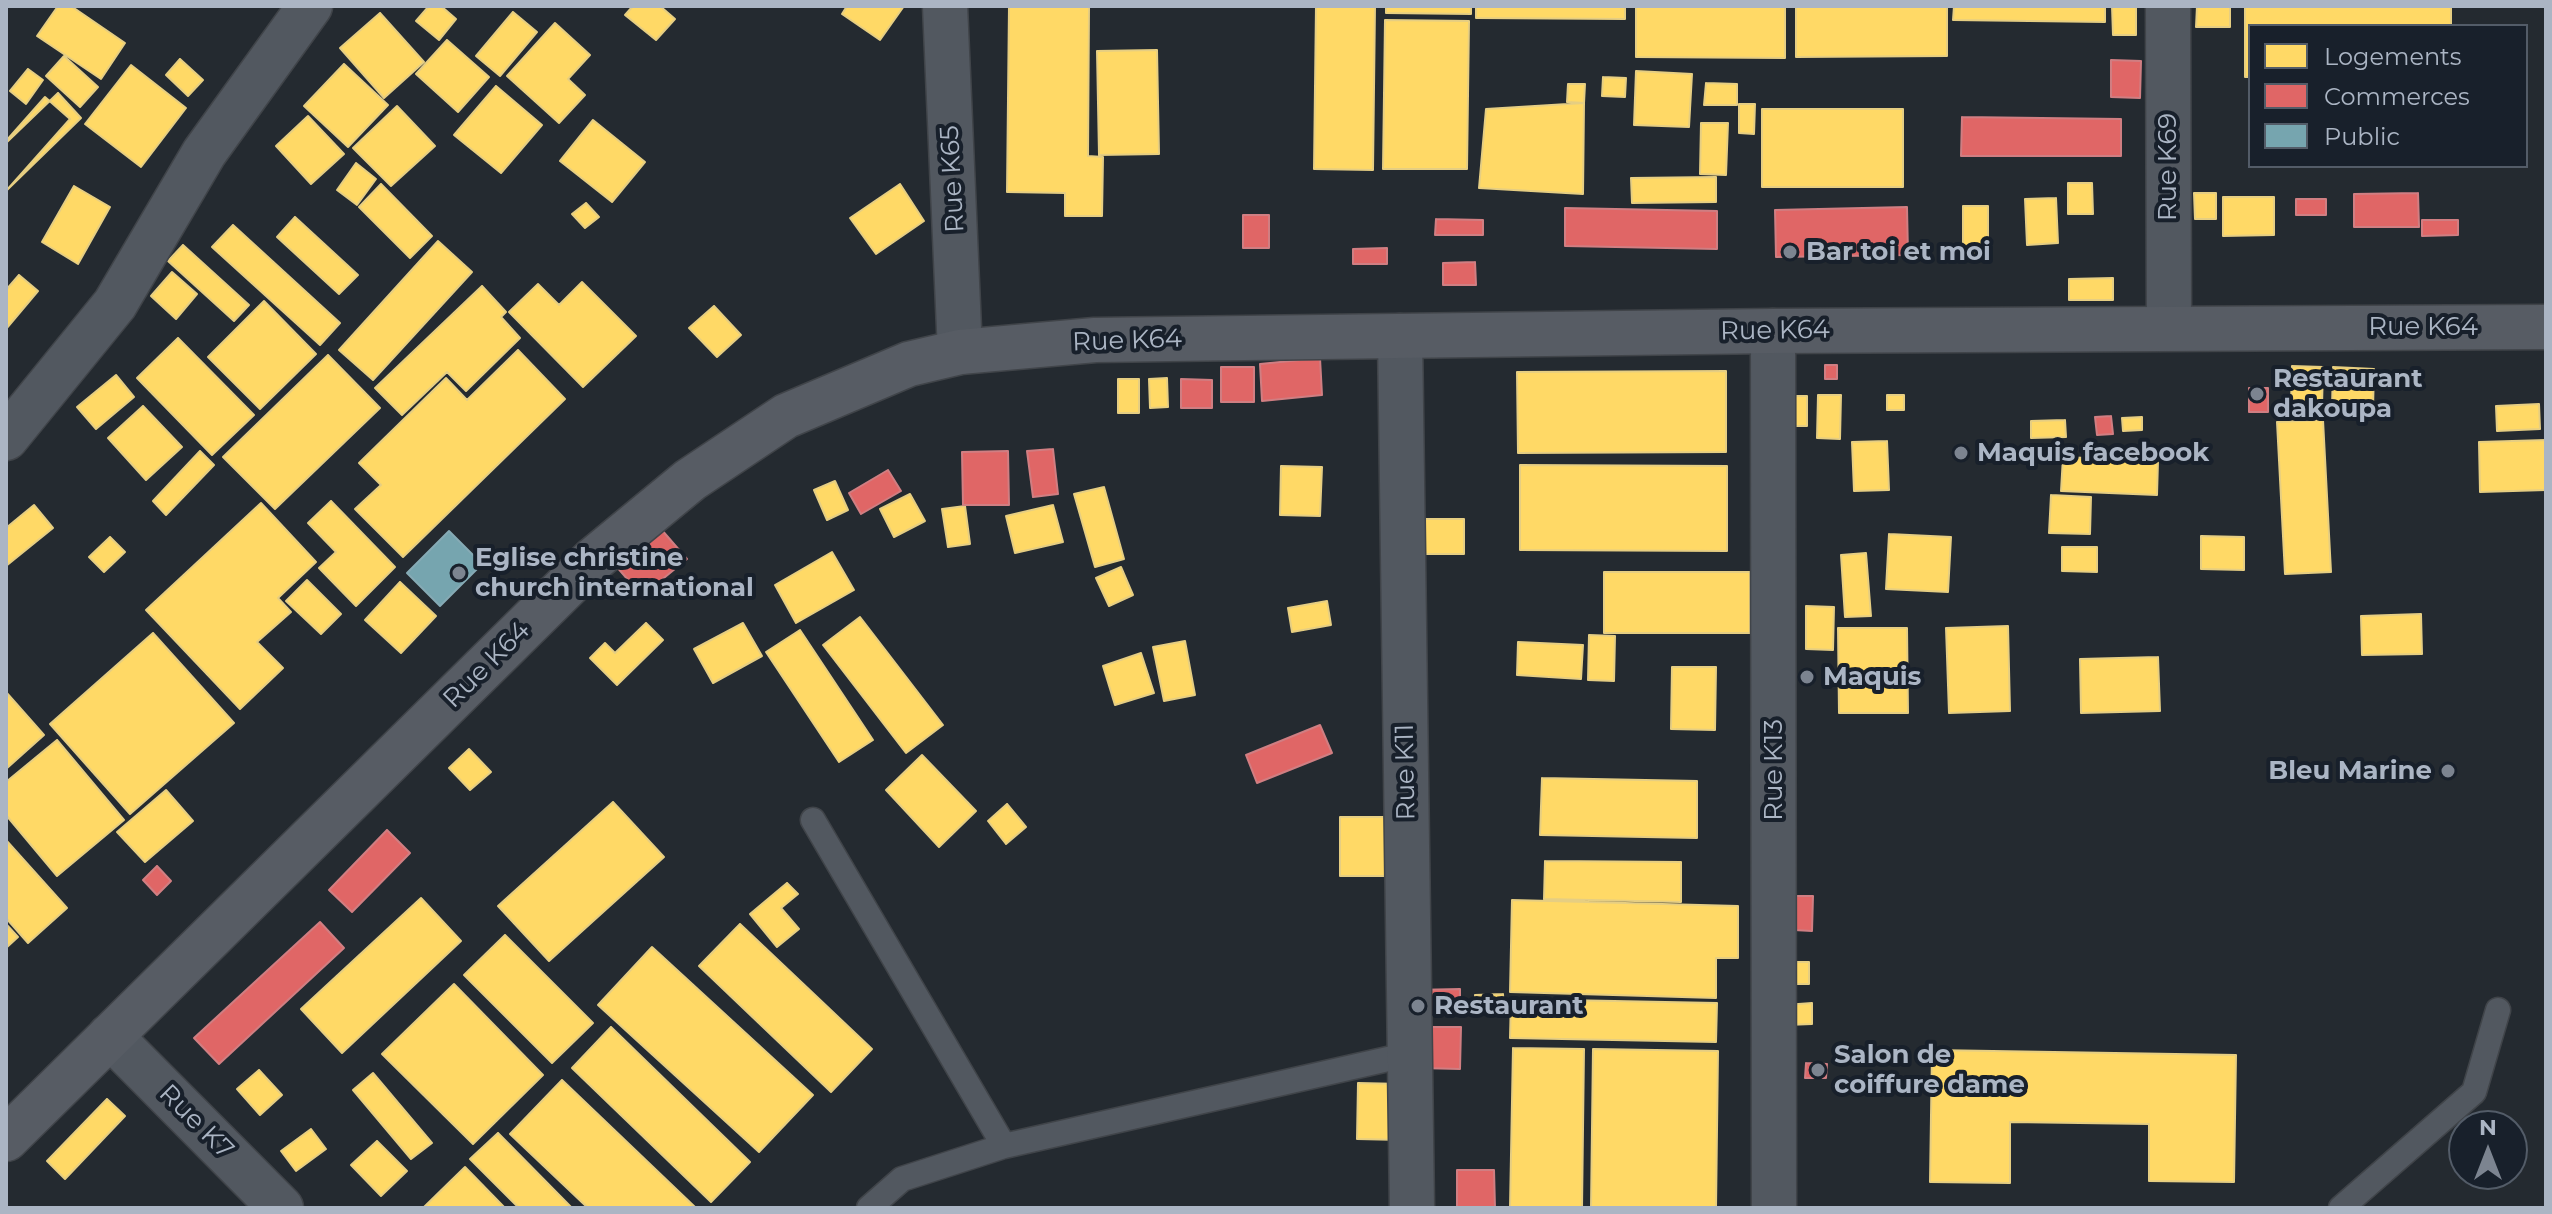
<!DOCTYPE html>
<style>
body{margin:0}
#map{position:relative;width:2552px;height:1214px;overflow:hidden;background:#242a30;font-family:Montserrat,sans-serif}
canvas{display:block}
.frame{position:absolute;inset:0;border:8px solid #abb5c4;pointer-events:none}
.legend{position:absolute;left:2248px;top:24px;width:280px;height:144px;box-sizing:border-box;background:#18202b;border:2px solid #535c68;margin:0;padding:10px 14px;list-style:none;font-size:24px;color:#abb5c4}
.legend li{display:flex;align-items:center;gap:16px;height:40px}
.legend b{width:40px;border:2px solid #535c68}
.north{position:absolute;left:2448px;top:1110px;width:80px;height:80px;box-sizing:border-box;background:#18202b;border:2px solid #535c68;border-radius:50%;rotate:0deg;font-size:22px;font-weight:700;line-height:32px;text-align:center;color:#abb5c4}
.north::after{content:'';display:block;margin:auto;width:28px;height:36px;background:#7c8490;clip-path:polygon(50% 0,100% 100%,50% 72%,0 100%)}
</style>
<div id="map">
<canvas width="2552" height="1214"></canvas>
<div class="frame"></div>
<ul class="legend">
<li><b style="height:22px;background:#ffd966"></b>Logements</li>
<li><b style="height:22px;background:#e06666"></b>Commerces</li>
<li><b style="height:22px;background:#76a5af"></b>Public</li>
</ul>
<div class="north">N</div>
</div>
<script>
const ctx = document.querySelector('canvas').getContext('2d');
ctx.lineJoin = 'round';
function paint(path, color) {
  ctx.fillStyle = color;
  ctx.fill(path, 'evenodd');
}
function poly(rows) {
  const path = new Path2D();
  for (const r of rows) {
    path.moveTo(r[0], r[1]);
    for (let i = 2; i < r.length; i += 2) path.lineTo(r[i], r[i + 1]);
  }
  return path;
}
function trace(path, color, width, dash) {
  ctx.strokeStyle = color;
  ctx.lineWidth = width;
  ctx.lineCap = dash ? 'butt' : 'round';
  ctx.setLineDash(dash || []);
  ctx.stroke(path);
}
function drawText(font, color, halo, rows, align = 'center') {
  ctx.font = font + ' Montserrat,sans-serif';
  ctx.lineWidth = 8;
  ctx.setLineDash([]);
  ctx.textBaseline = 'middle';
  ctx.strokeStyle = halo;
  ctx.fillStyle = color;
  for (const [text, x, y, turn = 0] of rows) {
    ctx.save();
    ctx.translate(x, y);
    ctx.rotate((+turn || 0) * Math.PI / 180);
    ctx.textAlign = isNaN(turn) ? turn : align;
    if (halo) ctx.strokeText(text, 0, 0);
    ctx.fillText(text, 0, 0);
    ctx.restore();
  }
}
const homes = poly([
 [58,6,71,6,125,43,101,79,37,36,58,6],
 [429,6,441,6,456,19,439,40,416,21,429,6],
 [633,6,660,6,675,19,656,40,625,15,633,6],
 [847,6,904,6,880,40,842,14,847,6],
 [1009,6,1089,6,1088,156,1103,157,1102,216,1065,216,1065,193,1007,192,1009,6],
 [1316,6,1375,6,1373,170,1314,169,1316,6],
 [1386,6,1471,6,1471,14,1386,13,1386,6],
 [1476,6,1625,6,1625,19,1476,18,1476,6],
 [1636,6,1785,6,1785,58,1636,57,1636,6],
 [1796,6,1947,6,1947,56,1796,57,1796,6],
 [1954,6,2105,6,2105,22,1953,20,1954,6],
 [2112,6,2136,6,2136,35,2113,35,2112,6],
 [2197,6,2230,6,2230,27,2196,27,2197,6],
 [2245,6,2451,6,2451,26,2250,26,2250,77,2245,77,2245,6],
 [513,12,537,32,500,76,476,56,513,12],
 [380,13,424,62,384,98,340,48,380,13],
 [1385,20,1469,21,1467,169,1383,169,1385,20],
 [555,23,590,55,568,79,585,95,559,123,507,76,555,23],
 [447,40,489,77,458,112,416,74,447,40],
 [1157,50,1159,154,1099,155,1097,51,1157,50],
 [64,56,98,87,80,107,46,76,64,56],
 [180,59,203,80,188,96,166,75,180,59],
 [344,64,388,105,348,147,304,106,344,64],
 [131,65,186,108,141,167,85,124,131,65],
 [28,69,43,80,26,104,10,91,28,69],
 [1636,71,1692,74,1689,127,1634,125,1636,71],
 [1603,77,1626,78,1625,97,1602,96,1603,77],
 [1706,83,1737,84,1737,105,1704,105,1706,83],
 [1568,84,1585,84,1584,103,1567,102,1568,84],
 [496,86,542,125,501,173,454,135,496,86],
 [58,93,81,118,6,191,6,143,58,93],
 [45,97,70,119,6,191,6,141,45,97],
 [1584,103,1583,194,1479,188,1486,109,1584,103],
 [1739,104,1755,104,1754,134,1739,133,1739,104],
 [397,106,435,146,391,186,353,148,397,106],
 [1762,109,1903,109,1903,187,1762,187,1762,109],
 [308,116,344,154,311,184,276,146,308,116],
 [593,120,645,162,612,202,560,161,593,120],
 [1701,123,1728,123,1726,175,1700,174,1701,123],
 [356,163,376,179,357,205,337,190,356,163],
 [1716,177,1716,202,1632,203,1631,178,1716,177],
 [2068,183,2092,183,2093,214,2068,214,2068,183],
 [381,184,432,236,410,258,359,207,381,184],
 [900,184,924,221,876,254,850,218,900,184],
 [74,186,110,207,78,264,42,242,74,186],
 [2194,193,2216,193,2216,219,2195,219,2194,193],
 [2223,197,2274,197,2274,235,2223,236,2223,197],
 [2056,198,2058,243,2027,245,2025,199,2056,198],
 [586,203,599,217,585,228,572,214,586,203],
 [1963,206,1988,206,1988,259,1963,259,1963,206],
 [295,217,358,275,339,294,277,237,295,217],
 [233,225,340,323,320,345,212,247,233,225],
 [438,241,472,272,373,380,339,350,438,241],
 [183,245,249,305,234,321,168,261,183,245],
 [172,272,197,294,176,319,151,296,172,272],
 [19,275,38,291,6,329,6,290,19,275],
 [2113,278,2113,300,2069,300,2069,279,2113,278],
 [582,282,636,336,583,387,509,312,538,284,559,305,582,282],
 [482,286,506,312,501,317,520,338,466,391,447,372,402,415,375,388,482,286],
 [264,301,316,354,260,409,208,357,264,301],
 [714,306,741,335,717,357,689,328,714,306],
 [178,338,254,415,212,455,137,378,178,338],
 [518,350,565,399,403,557,355,509,381,485,359,463,446,378,467,400,518,350],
 [328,355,380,408,275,509,223,457,328,355],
 [2292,366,2323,367,2322,406,2291,405,2292,366],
 [2333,367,2374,369,2373,409,2332,408,2333,367],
 [1726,371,1726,452,1518,453,1517,372,1726,371],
 [116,375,134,397,96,429,77,407,116,375],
 [1167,378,1168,407,1150,408,1149,379,1167,378],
 [1118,379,1139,379,1139,413,1118,413,1118,379],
 [1818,395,1841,395,1840,439,1817,438,1818,395],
 [1887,395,1904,395,1904,410,1887,410,1887,395],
 [1786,396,1807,396,1807,426,1786,426,1786,396],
 [2539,404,2540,429,2497,431,2496,406,2539,404],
 [143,406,182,447,146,480,108,438,143,406],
 [2142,417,2142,430,2123,431,2122,418,2142,417],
 [2065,420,2066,437,2031,438,2031,421,2065,420],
 [2323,420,2331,572,2285,574,2277,422,2323,420],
 [2546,440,2546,490,2480,492,2479,442,2546,440],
 [1887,441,1889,490,1854,491,1852,442,1887,441],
 [200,451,214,465,166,515,153,501,200,451],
 [2063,457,2158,461,2157,495,2061,491,2063,457],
 [1520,465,1727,466,1727,551,1520,550,1520,465],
 [1281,466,1322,467,1320,516,1280,515,1281,466],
 [835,481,848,510,827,520,814,490,835,481],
 [1104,487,1124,559,1095,567,1074,494,1104,487],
 [910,494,925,521,894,537,880,509,910,494],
 [2051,495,2091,497,2090,534,2049,533,2051,495],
 [331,501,395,567,356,606,319,568,336,552,308,523,331,501],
 [261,503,316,562,278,598,291,612,257,642,283,668,240,709,146,610,261,503],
 [34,505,53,528,6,566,6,528,34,505],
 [1053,505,1063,542,1015,553,1006,516,1053,505],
 [965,506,970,544,948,547,942,509,965,506],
 [1423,519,1464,519,1464,554,1423,554,1423,519],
 [1889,534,1951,537,1948,592,1886,589,1889,534],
 [2201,536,2244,537,2244,570,2201,569,2201,536],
 [110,537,125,552,104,572,89,557,110,537],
 [2062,547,2097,547,2097,572,2062,571,2062,547],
 [832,552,854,590,796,623,775,585,832,552],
 [1866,553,1871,616,1845,617,1841,555,1866,553],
 [1121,567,1133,595,1109,606,1096,578,1121,567],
 [1604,572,1750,572,1750,633,1604,633,1604,572],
 [307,580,341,614,321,634,286,601,307,580],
 [400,582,436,616,401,653,365,620,400,582],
 [1327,601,1331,625,1292,632,1288,608,1327,601],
 [1806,606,1834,607,1833,650,1806,649,1806,606],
 [2421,614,2422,654,2362,655,2361,616,2421,614],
 [860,617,943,725,906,753,823,645,860,617],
 [646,623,663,640,617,685,590,658,605,643,615,653,646,623],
 [743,623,762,656,713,683,694,649,743,623],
 [2008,626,2010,711,1949,713,1946,628,2008,626],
 [1838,628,1907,628,1908,713,1839,713,1838,628],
 [800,630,873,740,839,762,766,652,800,630],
 [153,633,234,723,130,814,50,724,153,633],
 [1589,635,1615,636,1614,681,1588,680,1589,635],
 [1185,641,1195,695,1164,701,1153,647,1185,641],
 [1518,642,1583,645,1581,679,1517,675,1518,642],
 [1141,653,1154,693,1115,705,1103,666,1141,653],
 [2158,657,2160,711,2081,713,2080,659,2158,657],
 [1672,667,1716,667,1715,730,1671,729,1672,667],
 [6,692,44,735,6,769,6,692],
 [57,740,124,820,57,876,6,815,6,782,57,740],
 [469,749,491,772,470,790,449,768,469,749],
 [922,755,976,811,939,847,886,790,922,755],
 [1542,778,1697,781,1697,838,1540,835,1542,778],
 [166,790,193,821,145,862,117,832,166,790],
 [613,802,664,857,549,961,498,906,613,802],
 [1007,804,1026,827,1006,844,988,821,1007,804],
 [1340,817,1385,817,1385,876,1340,876,1340,817],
 [6,840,67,908,28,943,6,918,6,840],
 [1545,861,1681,862,1681,902,1544,899,1545,861],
 [787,883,798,894,781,908,799,929,777,947,750,914,787,883],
 [421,898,461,941,342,1053,301,1009,421,898],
 [1512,900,1738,906,1738,958,1716,958,1716,998,1510,992,1512,900],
 [6,924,18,937,6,948,6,924],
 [740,924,872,1049,831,1092,699,966,740,924],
 [505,935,593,1023,552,1063,464,975,505,935],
 [652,947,813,1095,759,1152,598,1005,652,947],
 [1782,962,1809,962,1809,984,1782,984,1782,962],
 [454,984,543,1075,473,1144,382,1054,454,984],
 [1503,994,1504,1010,1476,1011,1475,995,1503,994],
 [1511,999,1717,1003,1716,1042,1510,1038,1511,999],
 [1812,1003,1812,1024,1786,1025,1785,1005,1812,1003],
 [611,1027,750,1162,711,1202,572,1068,611,1027],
 [1513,1048,1584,1049,1582,1208,1510,1208,1513,1048],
 [1593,1049,1718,1051,1716,1208,1591,1208,1593,1049],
 [1932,1050,2236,1055,2234,1182,2149,1181,2149,1124,2010,1122,2010,1183,1930,1182,1932,1050],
 [259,1070,282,1095,260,1115,237,1089,259,1070],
 [373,1073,432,1143,411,1159,353,1090,373,1073],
 [562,1080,696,1208,588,1208,510,1134,562,1080],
 [1358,1083,1403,1084,1402,1140,1357,1139,1358,1083],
 [107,1099,125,1116,65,1179,47,1161,107,1099],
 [311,1129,326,1149,296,1171,281,1151,311,1129],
 [498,1133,572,1208,519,1208,470,1159,498,1133],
 [377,1141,407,1171,381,1196,351,1165,377,1141],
 [465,1167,505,1208,423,1208,465,1167]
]);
const shops = poly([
 [2111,60,2141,61,2140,98,2111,97,2111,60],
 [1962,117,2121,119,2121,156,1961,156,1962,117],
 [2418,193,2419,227,2354,227,2354,194,2418,193],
 [2296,199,2326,199,2326,215,2296,215,2296,199],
 [1907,207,1908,255,1776,257,1775,210,1907,207],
 [1565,208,1717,211,1717,249,1565,246,1565,208],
 [1243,215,1269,215,1269,248,1243,248,1243,215],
 [1436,219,1483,220,1483,235,1435,235,1436,219],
 [2422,220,2458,220,2458,235,2422,236,2422,220],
 [1387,248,1387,264,1353,264,1353,249,1387,248],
 [1475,262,1476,285,1443,285,1443,263,1475,262],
 [1320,358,1322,395,1262,401,1260,364,1320,358],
 [1825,365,1837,365,1837,379,1825,379,1825,365],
 [1221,367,1254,367,1254,402,1221,402,1221,367],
 [1181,379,1212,380,1212,408,1181,408,1181,379],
 [2249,388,2268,388,2268,412,2249,412,2249,388],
 [2111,416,2113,434,2097,435,2095,417,2111,416],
 [1053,449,1058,494,1033,497,1027,451,1053,449],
 [1008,451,1009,505,963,505,962,452,1008,451],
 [888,470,901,491,861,514,849,493,888,470],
 [661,529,687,559,642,596,616,566,661,529],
 [1320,725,1332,753,1257,783,1246,755,1320,725],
 [387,830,410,853,352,912,329,890,387,830],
 [157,866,171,881,157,895,143,880,157,866],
 [1796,896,1813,896,1812,931,1794,930,1796,896],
 [320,922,344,948,219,1064,194,1038,320,922],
 [1460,989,1460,1013,1414,1013,1414,990,1460,989],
 [1420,1027,1461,1027,1460,1069,1419,1068,1420,1027],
 [1806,1063,1827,1064,1826,1078,1805,1078,1806,1063],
 [1457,1170,1494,1170,1495,1208,1457,1208,1457,1170]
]);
const public = poly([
 [449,531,482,564,440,606,407,573,449,531]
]);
const lane = poly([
 [813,820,1004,1146],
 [869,1208,902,1179,1004,1146,1410,1054],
 [2341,1208,2474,1092,2498,1010]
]);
const street = poly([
 [945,6,960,352],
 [2168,6,2169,328],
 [1773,331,1774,1208],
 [1400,336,1412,1208],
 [6,438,115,304,204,153,310,6],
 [110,1036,281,1208]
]);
const secondary = poly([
 [6,1139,593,560,690,480,786,416,909,364,960,352,1095,340,1773,331,2546,327]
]);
const markers = [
 [1790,252,8,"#7c8490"],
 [2257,394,8,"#7c8490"],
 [1961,453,8,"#7c8490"],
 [459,573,8,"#7c8490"],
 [1807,677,8,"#7c8490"],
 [2448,771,8,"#7c8490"],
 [1418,1006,8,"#7c8490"],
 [1818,1070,8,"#7c8490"]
];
const streetNames = [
 ["Rue K69",2168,167,-90],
 ["Rue K65",953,179,-93],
 ["Rue K64",2423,327],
 ["Rue K64",1775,331,-1],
 ["Rue K64",1127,341,-2],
 ["Rue K64",487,665,-45],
 ["Rue K13",1774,770,-90],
 ["Rue K11",1406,772,-91],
 ["Rue K7",196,1122,45]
];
const poiNames = [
 ["Bar toi et moi",1806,252],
 ["Restaurant",2273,379],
 ["dakoupa",2273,409],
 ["Maquis facebook",1977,453],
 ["Eglise christine",475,558],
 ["church international",475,588],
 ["Maquis",1823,677],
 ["Bleu Marine",2432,771,"right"],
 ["Restaurant",1434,1006],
 ["Salon de",1834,1055],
 ["coiffure dame",1834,1085]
];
paint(homes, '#ffd966');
trace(homes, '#e6ce82', 2);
paint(shops, '#e06666');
trace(shops, '#d07e82', 2);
paint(public, '#76a5af');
trace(public, '#86aab5', 2);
trace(lane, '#404449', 27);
trace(street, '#404449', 47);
trace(secondary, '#404449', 47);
trace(lane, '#525860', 24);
trace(street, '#525860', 44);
trace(secondary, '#575c64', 44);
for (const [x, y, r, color] of markers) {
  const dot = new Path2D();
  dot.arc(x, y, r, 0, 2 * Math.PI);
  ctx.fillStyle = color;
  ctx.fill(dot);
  trace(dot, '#18202b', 3);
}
drawText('26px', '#abb5c4', '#18202b', streetNames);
drawText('bold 26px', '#abb5c4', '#18202b', poiNames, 'left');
</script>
